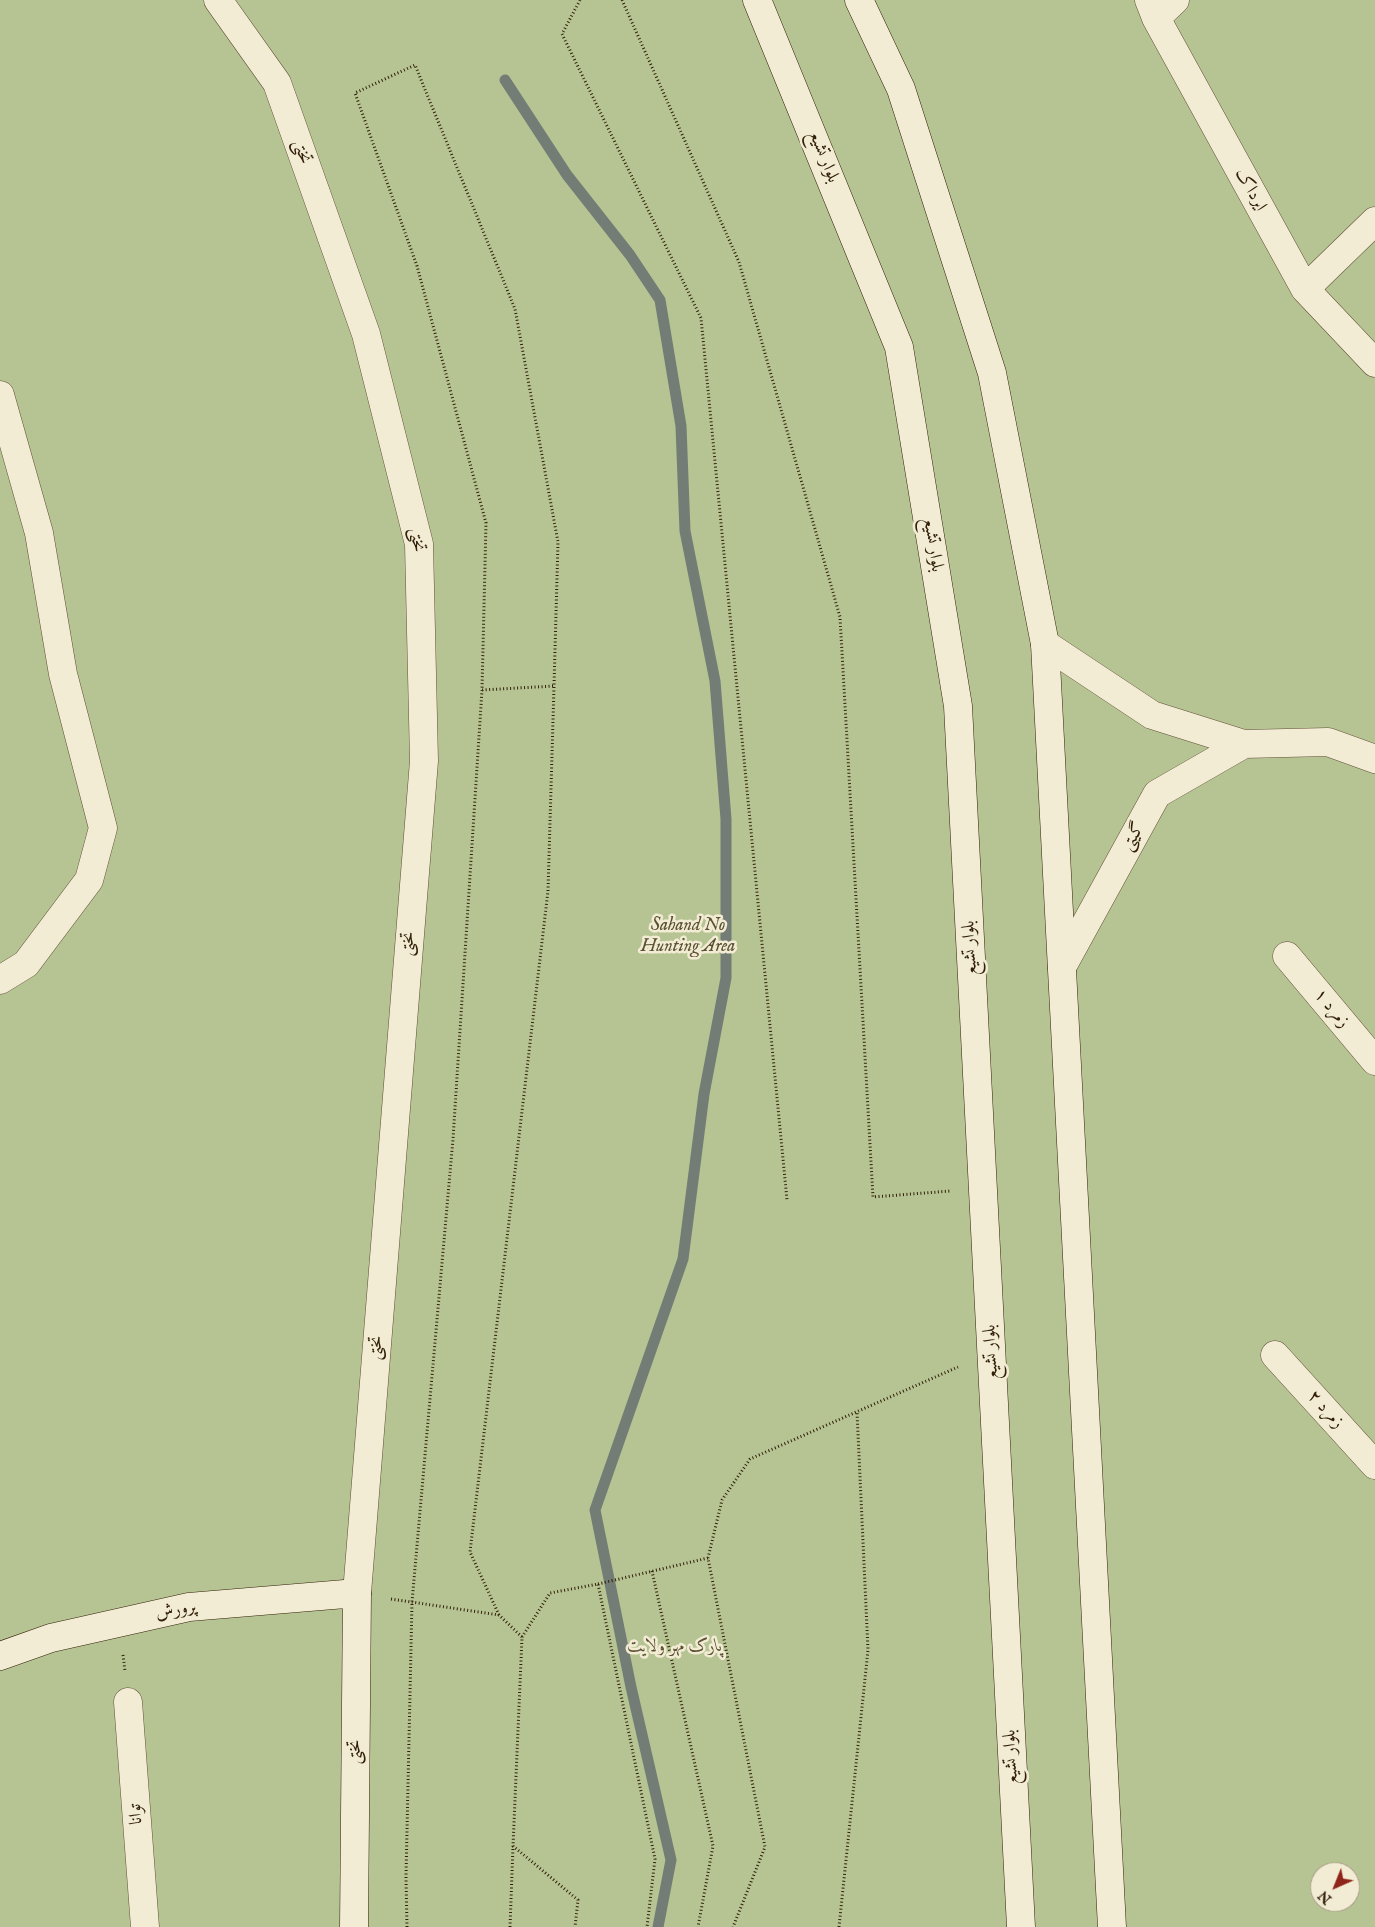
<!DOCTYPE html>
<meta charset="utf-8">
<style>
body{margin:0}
#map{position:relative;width:1375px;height:1927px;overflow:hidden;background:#ede2bf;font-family:"IM FELL English",serif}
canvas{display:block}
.north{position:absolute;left:1310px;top:1862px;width:50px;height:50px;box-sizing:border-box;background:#f3ecd5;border:1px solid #a69a83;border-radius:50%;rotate:224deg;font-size:14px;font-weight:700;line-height:20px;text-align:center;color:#322008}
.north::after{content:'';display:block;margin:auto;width:18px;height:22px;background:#8f2418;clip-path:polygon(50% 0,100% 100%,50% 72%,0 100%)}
</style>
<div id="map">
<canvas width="1375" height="1927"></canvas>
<div class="north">N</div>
</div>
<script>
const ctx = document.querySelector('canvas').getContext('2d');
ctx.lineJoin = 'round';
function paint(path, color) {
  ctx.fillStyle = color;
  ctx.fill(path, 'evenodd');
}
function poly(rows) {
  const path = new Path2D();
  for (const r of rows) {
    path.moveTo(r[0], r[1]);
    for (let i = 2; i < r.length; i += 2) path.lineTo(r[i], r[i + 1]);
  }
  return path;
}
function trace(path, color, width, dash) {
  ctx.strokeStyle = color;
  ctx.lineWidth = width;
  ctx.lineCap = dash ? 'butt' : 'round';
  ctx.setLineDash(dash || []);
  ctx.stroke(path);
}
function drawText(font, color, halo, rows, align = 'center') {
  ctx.font = font + ' "IM FELL English",Amiri,serif';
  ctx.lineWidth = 5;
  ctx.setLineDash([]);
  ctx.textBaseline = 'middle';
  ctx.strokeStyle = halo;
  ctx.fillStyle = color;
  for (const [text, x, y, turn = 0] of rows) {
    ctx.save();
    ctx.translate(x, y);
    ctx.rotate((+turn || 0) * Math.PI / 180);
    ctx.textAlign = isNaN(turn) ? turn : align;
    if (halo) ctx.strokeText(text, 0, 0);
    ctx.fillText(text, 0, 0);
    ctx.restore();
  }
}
const green = poly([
 [0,0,1375,0,1375,1927,0,1927],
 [1320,1872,1350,1872,1350,1902,1320,1902]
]);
const stream = poly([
 [505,80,567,175,630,255,660,300,681,426,685,531,715,681,726,819,726,978,704,1094,683,1259,595,1510,631,1687,671,1860,658,1927]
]);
const path = poly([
 [580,0,562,34,701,318,787,1200],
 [622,0,739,262,840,617,873,1197,950,1191],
 [708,1558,722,1500,750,1459,958,1367],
 [652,1571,713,1846,698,1927],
 [598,1584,708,1558,765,1847,733,1927],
 [391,1599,499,1615,522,1637,513,1846,578,1900,575,1927],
 [499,1615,470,1552,548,891,554,686,558,542,515,309,415,65,355,93,417,266,486,523,482,690,554,686],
 [522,1637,550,1593,598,1584,655,1859,647,1927],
 [123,1655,125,1671],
 [407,1927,406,1877,412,1602,453,1139,482,690],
 [510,1927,513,1846],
 [839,1927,868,1650,857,1412]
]);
const minor = poly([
 [218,0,277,83,366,334,419,544,424,761,357,1593],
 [1149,0,1156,18,1305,289,1375,363],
 [1156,18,1175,0],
 [1305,289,1375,221],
 [0,395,39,533,63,674,103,828,89,880,26,964,0,980],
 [1045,644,1152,715,1244,744,1157,794,1062,967],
 [1244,744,1328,742,1375,759],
 [1287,956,1375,1061],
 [1275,1355,1375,1465],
 [128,1702,145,1927]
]);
const secondary = poly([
 [757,0,899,347,958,706,1021,1927],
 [859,0,901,89,992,373,1045,644,1112,1927],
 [0,1656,51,1638,189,1607,357,1593,354,1927]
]);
const streetNames = [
 ["تختی",301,152,70],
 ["بلوار تشیع",823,157,68],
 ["ایرداک",1250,190,61],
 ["تختی",416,540,81],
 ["بلوار تشیع",932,545,81],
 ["گیتی",1134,837,-61],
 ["تختی",409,944,-85],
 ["بلوار تشیع",971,948,-93],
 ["زمرد ۱",1331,1009,50],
 ["تختی",377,1348,-85],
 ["بلوار تشیع",992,1352,-93],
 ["زمرد ۲",1325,1410,48],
 ["پرورش",176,1611,-10],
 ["تختی",356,1752,-89],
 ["بلوار تشیع",1012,1757,-93],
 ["توانا",137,1814,-94]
];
const parkNames = [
 ["Sahand No",688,926],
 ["Hunting Area",688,947],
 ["پارک مهر ولایت",675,1647]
];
paint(green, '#b6c494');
trace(stream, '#737d75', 11);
trace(minor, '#615036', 29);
trace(secondary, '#322008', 29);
trace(path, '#322008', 3, [1, 2.5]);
trace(minor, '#f3ecd5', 28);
trace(secondary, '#f3ecd5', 28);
drawText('18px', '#322008', '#f3ecd5', streetNames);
drawText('italic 18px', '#5a5132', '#f3ecd5', parkNames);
</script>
